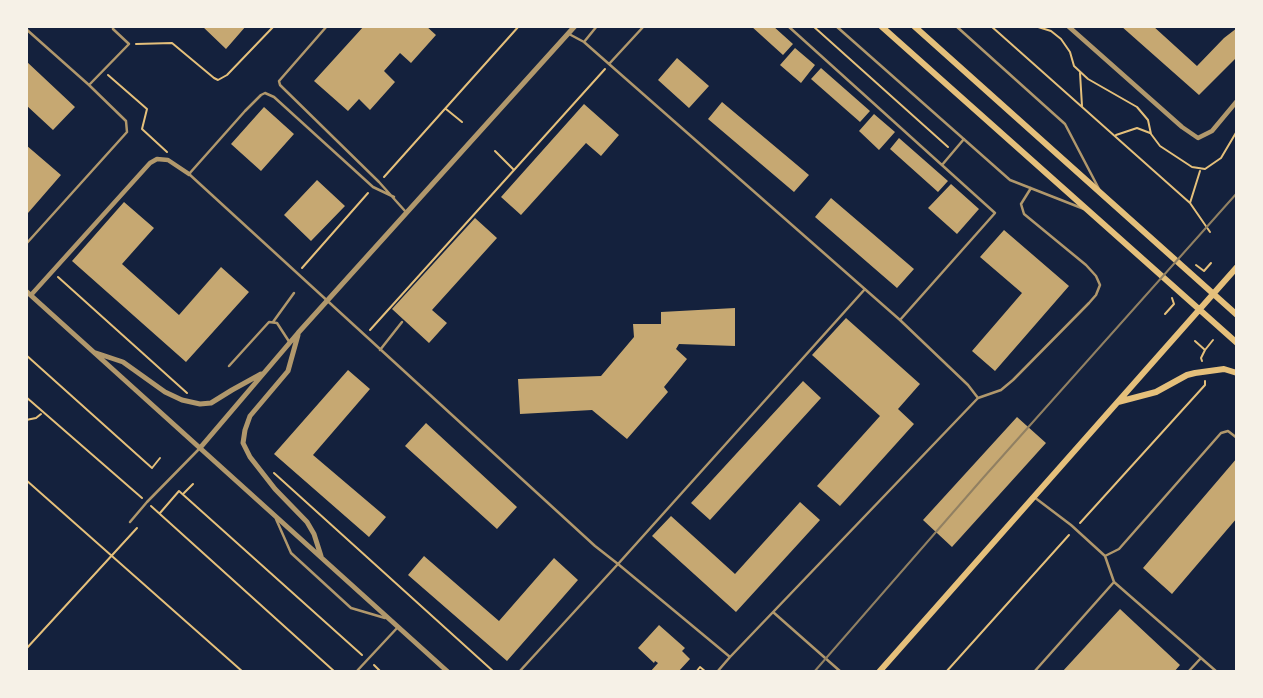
<!DOCTYPE html>
<style>
body{margin:0}
#map{position:relative;width:1263px;height:698px;overflow:hidden;background:#14213d;font-family:Inter,sans-serif}
canvas{display:block}
.frame{position:absolute;inset:0;border:28px solid #f6f1e7;pointer-events:none}
</style>
<div id="map">
<canvas width="1263" height="698"></canvas>
<div class="frame"></div>
</div>
<script>
const ctx = document.querySelector('canvas').getContext('2d');
ctx.lineJoin = 'round';
function paint(path, color) {
  ctx.fillStyle = color;
  ctx.fill(path, 'evenodd');
}
function poly(rows) {
  const path = new Path2D();
  for (const r of rows) {
    path.moveTo(r[0], r[1]);
    for (let i = 2; i < r.length; i += 2) path.lineTo(r[i], r[i + 1]);
  }
  return path;
}
function trace(path, color, width, dash) {
  ctx.strokeStyle = color;
  ctx.lineWidth = width;
  ctx.lineCap = dash ? 'butt' : 'round';
  ctx.setLineDash(dash || []);
  ctx.stroke(path);
}
const building = poly([
 [202,26,246,26,226,49],
 [364,26,426,26,436,35,411,63,400,53,384,71,395,82,370,110,359,99,348,111,314,81],
 [751,26,773,26,793,44,783,55],
 [1121,26,1153,26,1197,66,1224,38,1237,28,1237,57,1199,95],
 [795,48,815,65,801,83,780,65],
 [677,58,709,86,689,108,658,80],
 [26,61,75,107,53,130,26,105],
 [821,68,870,111,860,122,811,79],
 [722,102,809,175,794,192,708,119],
 [584,104,619,135,601,156,586,143,521,215,501,197],
 [264,107,294,134,261,171,231,144],
 [874,114,895,132,879,150,859,131],
 [899,138,948,181,938,192,890,149],
 [26,145,61,175,28,213,26,212],
 [317,180,345,206,311,241,284,215],
 [951,184,979,209,957,234,928,208],
 [831,198,914,269,897,288,815,217],
 [124,202,154,228,122,264,179,315,221,267,249,292,186,362,72,261],
 [475,218,497,238,432,310,447,323,429,343,392,309],
 [1004,230,1069,286,995,371,972,351,1022,293,980,257],
 [735,308,735,346,679,344,676,349,687,359,664,387,668,392,627,439,592,410,520,414,518,379,601,376,634,337,633,324,661,324,661,312],
 [846,318,920,384,898,409,914,424,840,506,817,486,880,416,812,355],
 [348,370,370,389,313,455,386,517,369,537,274,454],
 [803,381,821,398,710,520,691,503],
 [1017,417,1046,443,952,547,923,520],
 [426,423,517,507,497,529,405,446],
 [1237,458,1237,518,1172,594,1143,568],
 [800,502,820,520,736,612,652,536,671,516,735,574],
 [424,556,499,621,554,558,578,580,507,661,408,575],
 [1120,609,1180,665,1174,672,1062,672],
 [659,625,685,648,682,651,690,659,678,672,650,672,658,663,655,661,654,663,638,648]
]);
const path = poly([
 [813,26,948,147],
 [991,26,1190,203],
 [1035,26,1051,31,1061,39,1070,52,1074,66,1088,79,1137,107,1148,120,1151,134,1160,146,1192,167,1205,169,1221,158,1237,131],
 [136,44,172,43,214,78,218,80,227,75,274,26],
 [1080,73,1082,106],
 [108,75,147,109,142,129,167,152],
 [446,109,462,122],
 [1116,135,1137,128,1150,133],
 [495,151,513,169],
 [1200,171,1190,203,1210,232],
 [384,177,519,26],
 [1196,265,1204,271,1211,263],
 [302,268,368,193],
 [58,277,187,393],
 [1165,314,1174,304,1172,298],
 [370,330,605,69],
 [1195,341,1205,350],
 [26,355,152,468,160,458],
 [1202,361,1201,358,1205,350,1213,340],
 [26,397,142,498],
 [26,420,36,418,41,414],
 [274,473,494,672],
 [26,480,243,672],
 [184,493,193,484],
 [151,506,335,672],
 [160,513,179,491,362,655],
 [1080,523,1205,385,1205,381],
 [26,649,137,528],
 [374,665,381,672],
 [696,672,700,667,706,672],
 [946,672,1069,535]
]);
const service = poly([
 [327,26,279,81,280,85,379,182,405,211],
 [836,26,1010,180,1084,209],
 [956,26,1065,124,1099,189],
 [26,29,89,85,126,121,127,132,26,244],
 [569,34,584,42,609,64,900,320,995,213,788,26],
 [584,42,597,26],
 [609,64,644,26],
 [90,84,129,44,113,29,113,26],
 [942,165,964,139],
 [394,197,373,187,274,97,265,93,261,95,245,111,189,174,595,546,618,564,519,672],
 [865,289,618,564,730,657,978,398,968,385,900,320],
 [273,322,294,293],
 [380,350,402,322],
 [229,366,269,322,277,323,290,343],
 [978,398,1001,390,1013,380,1089,303,1096,295,1100,285,1096,276,1086,265,1024,214,1021,204,1031,188],
 [1034,497,1071,525,1105,556,1114,582],
 [276,519,291,553,351,608,385,618],
 [130,522,147,502,200,448],
 [1105,556,1119,549,1221,433,1228,431,1237,438],
 [773,612,841,672],
 [1201,658,1217,672],
 [356,672,398,627],
 [717,672,730,657],
 [1034,672,1114,582,1201,658,1188,672]
]);
const minor = poly([
 [1068,26,1182,127,1198,138,1212,131,1237,101],
 [31,295,150,163,157,159,168,160,189,174]
]);
const tertiary = poly([
 [26,291,448,672],
 [298,335,288,371,250,416,245,430,243,443,250,457,275,489,307,522,314,534,321,556],
 [96,353,123,362,165,392,182,400,200,404,211,403,232,390,261,374],
 [200,448,298,333,575,26]
]);
const secondary = poly([
 [881,26,1237,343],
 [914,26,1237,315],
 [1118,402,1156,392,1187,375,1195,373,1224,369,1237,373],
 [879,672,1237,267]
]);
const tram = poly([
 [814,672,983,478,1237,193]
]);
paint(building, '#c6a872');
trace(path, '#e5c07b', 2);
trace(service, '#b1986c', 2.5);
trace(minor, '#b1986c', 4.5);
trace(tertiary, '#b1986c', 5);
trace(secondary, '#e5c07b', 6);
trace(tram, '#918062', 2);
</script>
